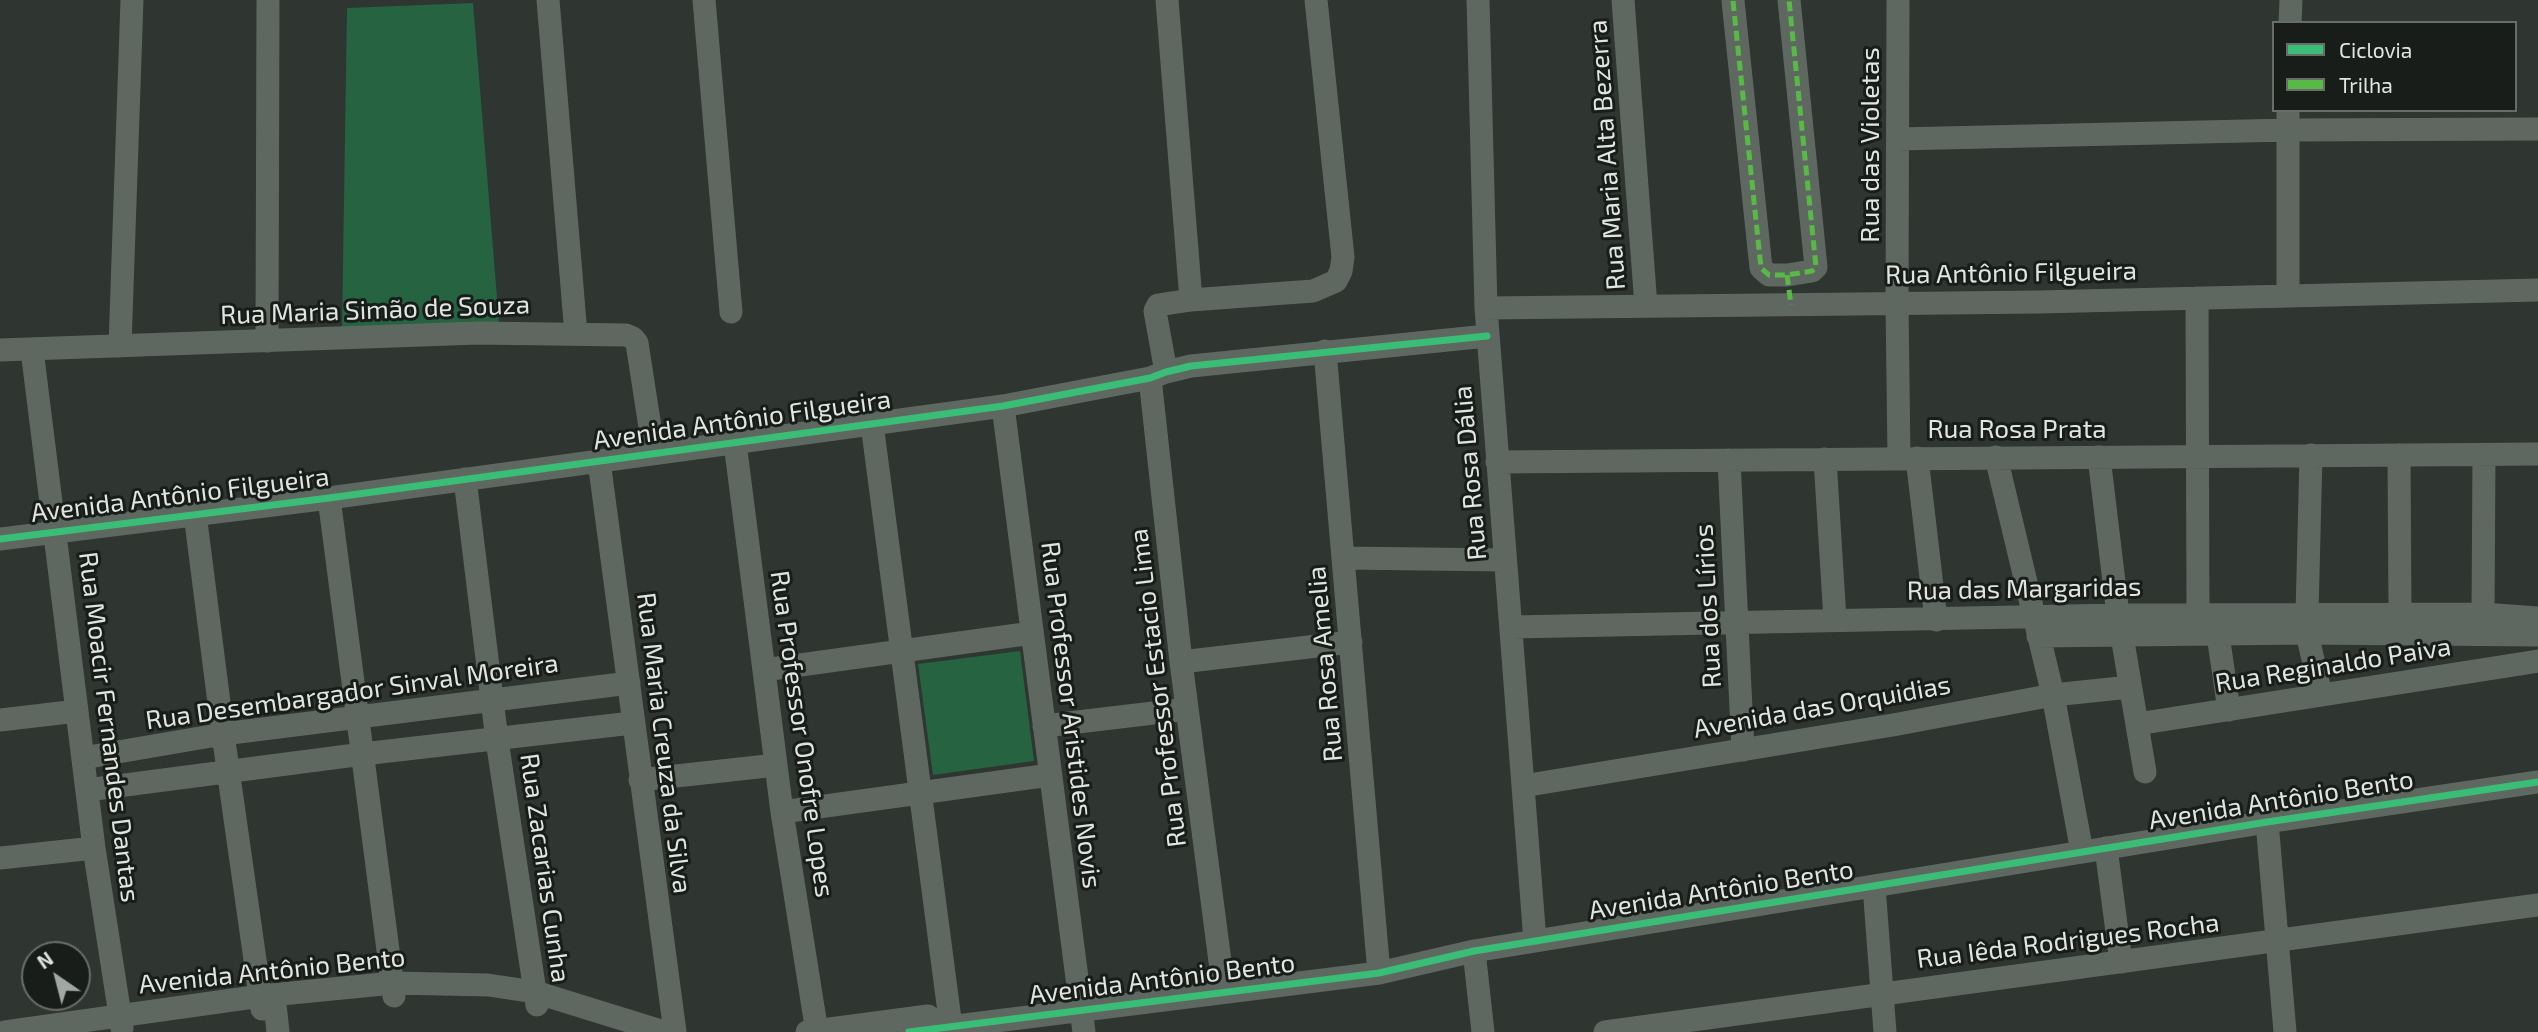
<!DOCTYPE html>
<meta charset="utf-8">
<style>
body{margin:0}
#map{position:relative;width:2538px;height:1032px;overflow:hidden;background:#2f3531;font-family:"Exo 2",sans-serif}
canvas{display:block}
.legend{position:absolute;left:2272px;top:21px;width:245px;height:91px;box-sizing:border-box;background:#191d1a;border:2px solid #686d6a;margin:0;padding:9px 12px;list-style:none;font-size:21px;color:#dfe5e1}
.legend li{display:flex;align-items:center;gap:14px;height:35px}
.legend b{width:35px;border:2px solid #686d6a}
.north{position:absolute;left:21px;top:941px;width:70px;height:70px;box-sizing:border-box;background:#191d1a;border:2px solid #686d6a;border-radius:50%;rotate:325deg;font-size:19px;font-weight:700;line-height:28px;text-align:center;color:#dfe5e1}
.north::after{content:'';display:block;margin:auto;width:24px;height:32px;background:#a1a7a3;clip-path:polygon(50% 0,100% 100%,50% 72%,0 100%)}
</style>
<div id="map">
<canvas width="2538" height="1032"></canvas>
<ul class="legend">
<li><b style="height:9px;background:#3abd76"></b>Ciclovia</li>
<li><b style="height:9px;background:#58b947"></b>Trilha</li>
</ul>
<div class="north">N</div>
</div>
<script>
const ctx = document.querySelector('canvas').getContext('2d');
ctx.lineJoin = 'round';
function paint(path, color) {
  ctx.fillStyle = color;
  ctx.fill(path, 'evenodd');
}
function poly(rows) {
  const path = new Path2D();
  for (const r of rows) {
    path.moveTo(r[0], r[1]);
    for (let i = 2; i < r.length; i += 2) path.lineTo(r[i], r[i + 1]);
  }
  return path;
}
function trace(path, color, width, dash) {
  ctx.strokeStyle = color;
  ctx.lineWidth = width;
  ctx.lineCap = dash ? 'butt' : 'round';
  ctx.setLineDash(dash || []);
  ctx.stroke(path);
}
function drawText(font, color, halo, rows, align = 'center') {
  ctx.font = font + ' "Exo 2",sans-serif';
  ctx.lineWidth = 6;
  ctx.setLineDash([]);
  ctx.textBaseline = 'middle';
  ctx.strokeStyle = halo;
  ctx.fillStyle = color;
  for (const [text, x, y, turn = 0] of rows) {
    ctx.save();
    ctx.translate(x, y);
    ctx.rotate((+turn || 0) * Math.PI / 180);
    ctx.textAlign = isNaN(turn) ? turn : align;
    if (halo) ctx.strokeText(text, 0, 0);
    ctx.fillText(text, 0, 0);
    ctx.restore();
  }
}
const green = poly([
 [473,3,499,322,342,327,347,8],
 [1020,651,1034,761,933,775,918,664]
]);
const minor = poly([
 [548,0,576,334],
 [704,0,731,312],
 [1167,0,1191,300],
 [1478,0,1486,308,1535,941],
 [1623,0,1646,306],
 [1898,0,1897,303,1899,458],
 [1733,1,1761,268,1769,275,1787,275,1812,271,1816,267,1789,0],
 [2290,23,2291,0],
 [1898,139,2288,130,2538,129],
 [2288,296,2288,110],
 [2197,298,2198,614],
 [1486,308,2039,302,2538,290],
 [267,341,268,0],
 [120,346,132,0],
 [0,350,478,333,626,335,633,338,637,343,654,453],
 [32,350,94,848,122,1028],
 [1325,351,1379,973],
 [1166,372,1155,311,1158,305,1191,300,1313,291,1336,281,1341,271,1343,257,1316,0],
 [1150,378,1181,662,1224,992],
 [1003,406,1084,1032],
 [872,424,951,1027],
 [735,443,782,812,817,1032],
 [2399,455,2400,614],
 [1996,457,2053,695,2082,852],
 [2099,457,2118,615],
 [1917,458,1936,620],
 [1825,459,1835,620],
 [1729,460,1743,750],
 [599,461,675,1032],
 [1497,462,2538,454],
 [465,479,497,740,537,1005],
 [329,498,394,996],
 [195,514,223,734,262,1009],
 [0,539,329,498,1003,406,1150,378,1166,372,1191,366,1487,336],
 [1343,558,1505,560],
 [2307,614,2311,455],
 [2483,614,2484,455],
 [1512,627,2118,615,2483,614,2538,618],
 [2307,633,2321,695],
 [2218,635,2229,710],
 [2038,636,2307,633,2538,635],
 [2122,636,2145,772],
 [1181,662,1351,642],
 [764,670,1032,633],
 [0,720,77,711],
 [2137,724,2538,661],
 [1044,726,1187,709],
 [83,758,223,734,629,683],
 [640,780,776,765],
 [1523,786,1893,725,2053,695,2130,687],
 [87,790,363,754,632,723],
 [782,812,1050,775],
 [2267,822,2285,1032],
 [2106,848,2121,962],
 [0,858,94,848],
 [1874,886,1885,1032],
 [1474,951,1483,1032],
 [274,995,278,1032],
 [5,1032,261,996,393,983,488,985,535,992,664,1032],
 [807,1032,928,1016],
 [909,1032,1379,973,1474,951,2267,822,2538,782],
 [1605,1032,2538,905]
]);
const quiet = poly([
 [1733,1,1761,268,1769,275,1787,275,1812,271,1816,267,1789,0],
 [1787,275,1791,305]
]);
const cycleway = poly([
 [0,539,329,498,1003,406,1150,378,1166,372,1191,366,1487,336],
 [909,1032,1379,973,1474,951,2267,822,2538,782]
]);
const streetNames = [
 ["Rua das Violetas",1870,145,-90],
 ["Rua Maria Alta Bezerra",1607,155,-94],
 ["Rua Antônio Filgueira",2011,273,-1],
 ["Rua Maria Simão de Souza",375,310,-2],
 ["Avenida Antônio Filgueira",742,420,-8],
 ["Rua Rosa Prata",2017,429],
 ["Rua Rosa Dália",1470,473,-95],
 ["Avenida Antônio Filgueira",180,495,-7],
 ["Rua das Margaridas",2024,589,-1],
 ["Rua dos Lírios",1708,606,-93],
 ["Rua Rosa Amelia",1325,664,-95],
 ["Rua Reginaldo Paiva",2333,665,-9],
 ["Rua Professor Estacio Lima",1158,688,-97],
 ["Rua Desembargador Sinval Moreira",352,692,-8],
 ["Avenida das Orquidias",1822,707,-10],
 ["Rua Professor Aristides Novis",1071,715,83],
 ["Rua Moacir Fernandes Dantas",109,727,83],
 ["Rua Professor Onofre Lopes",802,734,82],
 ["Rua Maria Creuza da Silva",664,743,83],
 ["Avenida Antônio Bento",2281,800,-9],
 ["Rua Zacarias Cunha",545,868,82],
 ["Avenida Antônio Bento",1721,890,-9],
 ["Rua Iêda Rodrigues Rocha",2068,941,-7],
 ["Avenida Antônio Bento",272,971,-6],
 ["Avenida Antônio Bento",1162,979,-7]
];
paint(green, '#256341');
trace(minor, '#5e6861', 23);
trace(quiet, '#58b947', 5, [10, 5]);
trace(cycleway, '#3abd76', 7);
drawText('26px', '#dfe5e1', '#191d1a', streetNames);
</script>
